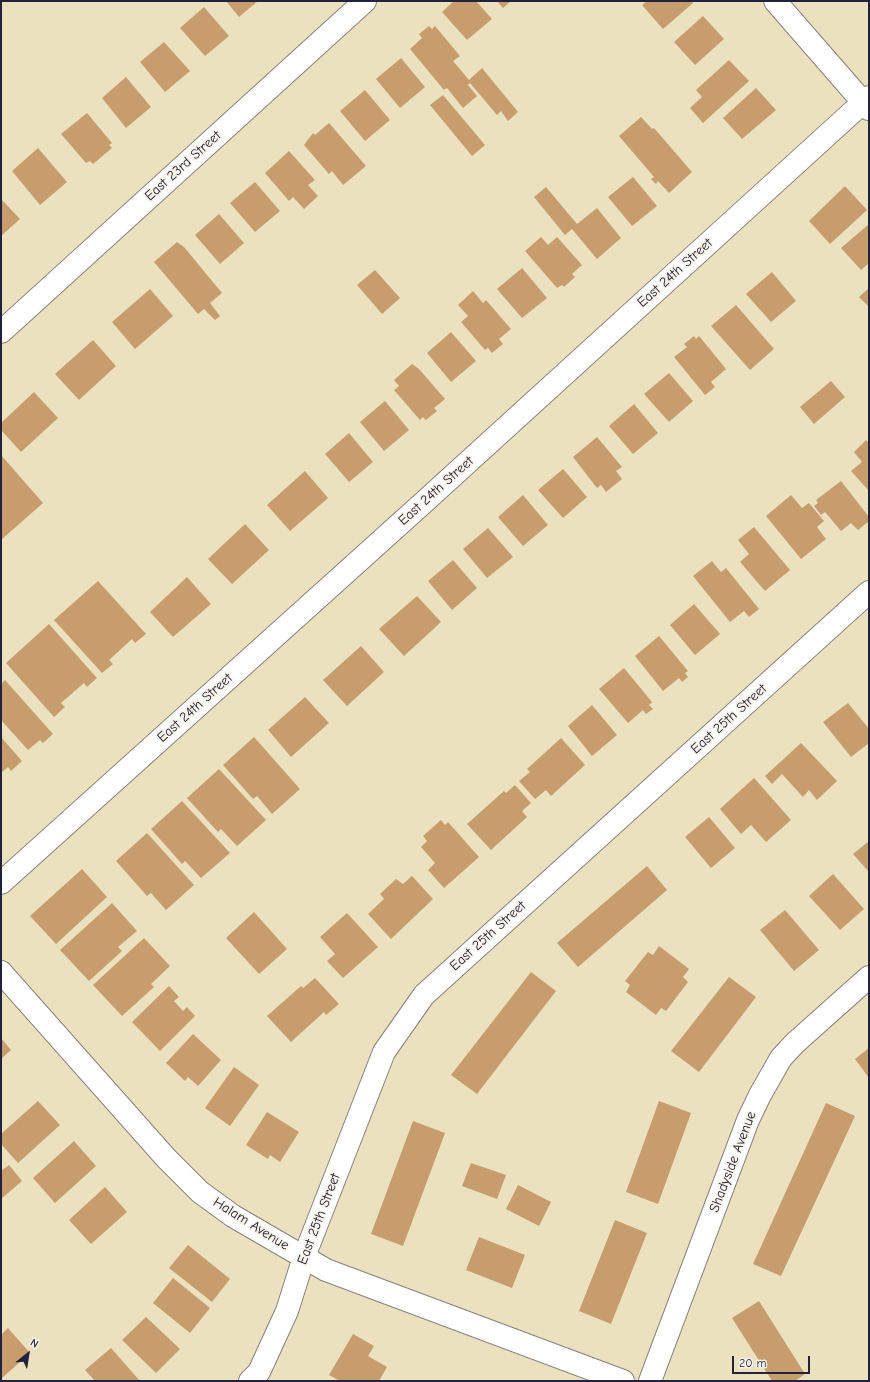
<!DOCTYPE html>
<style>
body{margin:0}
#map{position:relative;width:870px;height:1382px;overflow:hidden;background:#ebe1bf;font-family:"Comic Neue",sans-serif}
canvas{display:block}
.frame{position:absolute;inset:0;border:2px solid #22223b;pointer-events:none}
.north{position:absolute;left:8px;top:1334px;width:40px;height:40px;-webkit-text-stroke:3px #f7f3e8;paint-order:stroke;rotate:30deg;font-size:11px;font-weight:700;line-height:16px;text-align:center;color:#22223b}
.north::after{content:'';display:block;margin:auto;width:14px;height:18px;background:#22223b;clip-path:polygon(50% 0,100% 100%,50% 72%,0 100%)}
.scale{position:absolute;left:732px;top:1356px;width:78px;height:18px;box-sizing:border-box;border:2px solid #22223b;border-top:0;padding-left:5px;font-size:12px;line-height:14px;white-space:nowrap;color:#22223b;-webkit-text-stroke:3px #f7f3e8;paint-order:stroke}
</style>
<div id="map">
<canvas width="870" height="1382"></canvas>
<div class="frame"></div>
<div class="north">N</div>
<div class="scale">20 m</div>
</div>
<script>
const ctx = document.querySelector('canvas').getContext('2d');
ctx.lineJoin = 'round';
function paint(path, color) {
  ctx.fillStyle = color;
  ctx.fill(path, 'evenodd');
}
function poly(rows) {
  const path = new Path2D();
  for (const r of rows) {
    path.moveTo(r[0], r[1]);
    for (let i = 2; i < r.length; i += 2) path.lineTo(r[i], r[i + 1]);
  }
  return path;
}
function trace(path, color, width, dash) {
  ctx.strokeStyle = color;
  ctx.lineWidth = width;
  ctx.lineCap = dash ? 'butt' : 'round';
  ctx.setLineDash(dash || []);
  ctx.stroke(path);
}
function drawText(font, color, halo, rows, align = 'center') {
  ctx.font = font + ' "Comic Neue",sans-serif';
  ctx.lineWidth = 3;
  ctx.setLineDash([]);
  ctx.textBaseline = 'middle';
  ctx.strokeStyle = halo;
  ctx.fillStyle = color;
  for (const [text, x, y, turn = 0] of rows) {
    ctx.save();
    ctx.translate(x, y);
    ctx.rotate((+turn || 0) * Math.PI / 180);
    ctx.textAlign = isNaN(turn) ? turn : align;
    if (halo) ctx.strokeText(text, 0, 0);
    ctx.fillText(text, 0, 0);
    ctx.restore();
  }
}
const building = poly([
 [226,1,258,1,239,17],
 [454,1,476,1,492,19,467,40,442,12],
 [497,1,511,1,503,8],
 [647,1,691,1,693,3,663,29,642,5],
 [204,7,229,36,205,56,180,28],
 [703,16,724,39,695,65,674,42],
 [429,26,432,29,435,26,460,56,453,61,469,80,482,68,518,112,508,121,501,111,497,115,470,83,468,85,477,96,463,108,447,88,444,90,410,49,422,38,419,34],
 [164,42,190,71,165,92,140,62],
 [401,58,425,87,400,108,376,79],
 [729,60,749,81,703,123,690,108,702,97,696,90],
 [126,77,151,107,126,128,102,98],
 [756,88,776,110,742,139,723,118],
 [365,90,390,120,365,141,340,111],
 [443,95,485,145,472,156,430,105],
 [87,113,112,143,109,145,112,148,93,164,90,161,86,163,61,134],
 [641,117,652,129,654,128,692,172,669,193,658,181,656,184,651,179,654,177,619,136],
 [329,123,366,166,343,185,332,171,329,174,304,145,313,133,315,135],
 [38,148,67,182,40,205,12,171],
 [289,151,315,180,308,185,318,196,304,209,293,197,289,201,265,173],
 [633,177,657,206,632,226,608,197],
 [255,182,280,211,255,232,230,203],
 [845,186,867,210,830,244,809,221],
 [546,187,577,224,597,208,621,238,597,259,572,229,565,235,534,197],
 [1,199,20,219,1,236],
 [219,214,244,243,220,264,195,235],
 [869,224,869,263,861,270,841,248],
 [541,237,548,245,557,237,582,265,572,274,575,277,564,287,562,285,557,288,525,251],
 [177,242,184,247,222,293,210,303,220,316,215,320,204,309,198,314,154,262],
 [522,268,547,298,522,318,497,289],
 [375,270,400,298,382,314,357,285],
 [772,272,796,301,771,322,746,294],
 [869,288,869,305,868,306,859,297],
 [150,289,173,316,135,349,112,322],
 [473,291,483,303,486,300,511,329,499,339,503,344,492,353,488,348,485,350,461,322,468,316,458,305],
 [736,305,774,349,750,370,711,326],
 [451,332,476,361,451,382,427,353],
 [694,336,696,339,699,336,726,369,711,382,715,387,705,395,674,357,687,347,684,344],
 [93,340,116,366,79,400,55,374],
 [412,364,419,369,445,399,434,408,437,411,426,420,423,417,420,420,394,390,399,386,394,380],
 [669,373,693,401,669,422,644,394],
 [831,381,845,397,814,424,800,407],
 [34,392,58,418,21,452,1,430,1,423],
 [385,401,409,430,384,451,360,422],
 [634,404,658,433,633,454,609,426],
 [349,433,373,462,349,482,325,454],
 [597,437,622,467,616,471,622,479,606,492,601,485,597,488,573,457],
 [866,440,869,443,869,491,851,471,862,462,854,452],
 [1,455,43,503,1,540],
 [563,469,587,497,563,518,538,490],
 [305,471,328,498,290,531,267,505],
 [841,481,869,517,869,521,858,530,851,523,841,531,825,512,821,515,814,506,818,503,816,500],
 [523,495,548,525,523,546,498,517],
 [791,495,802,508,809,503,824,521,817,527,826,539,801,559,766,516],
 [245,524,269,550,232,584,208,559],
 [754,527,790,570,765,591,740,562,749,554,738,540],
 [488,528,513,557,487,578,463,549],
 [453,560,477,588,452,610,428,581],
 [712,561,721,572,726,568,759,609,749,617,744,611,730,622,693,576],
 [187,577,211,604,173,637,150,612],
 [98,581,146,634,135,643,132,639,109,660,113,664,102,673,54,620],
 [417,596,441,622,404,656,379,629],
 [694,604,720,634,695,655,670,625],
 [49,624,97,678,87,687,84,683,61,703,65,707,54,717,6,663],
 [659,636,688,671,685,673,688,677,682,682,679,678,663,691,635,656],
 [361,646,384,672,347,706,323,680],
 [624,668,652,702,649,705,653,709,646,714,643,710,628,723,599,689],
 [5,680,53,734,43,743,40,740,28,750,1,720,1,684],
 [305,697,329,723,291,757,268,730],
 [848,703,869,729,869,743,851,757,823,722],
 [592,705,617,735,592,756,568,726],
 [1,737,22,761,11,771,8,767,1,773],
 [254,737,300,789,272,814,257,796,253,799,223,765],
 [561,738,585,765,551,796,546,790,535,799,519,781,530,772,527,769],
 [801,743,837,781,817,800,809,790,803,797,782,774,772,784,765,776],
 [219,769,266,820,237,846,221,829,218,832,187,798],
 [754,778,791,820,766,842,751,825,741,834,720,809],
 [515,785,531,803,522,811,527,817,491,850,467,824,504,791,506,793],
 [182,801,230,853,201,878,185,861,182,864,151,829],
 [709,817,735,848,711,868,685,837],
 [441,820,445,825,448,822,479,857,444,888,428,870,435,863,421,847,427,841,423,836],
 [147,833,194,885,166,910,151,893,147,896,116,861],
 [869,841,869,872,853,854],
 [647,866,667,890,578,967,557,943],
 [82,869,107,897,56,944,30,916],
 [833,874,864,909,840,930,809,896],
 [412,876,433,899,391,939,368,914,384,899,380,894,396,879,403,884],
 [112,903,137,931,118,947,122,951,89,981,60,950],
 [785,910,819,950,794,971,760,930],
 [254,912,287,949,259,974,226,938],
 [347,913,378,947,343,978,327,961,335,954,320,937],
 [144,938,170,966,151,984,154,987,122,1016,93,985],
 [659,946,689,969,683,977,688,982,666,1011,661,1008,656,1015,626,992,630,985,625,981,648,952,653,955],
 [531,972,556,991,477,1094,451,1075],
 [729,977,756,997,699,1072,671,1051],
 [315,978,339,1004,326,1015,324,1012,291,1042,267,1016,301,986,303,988],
 [169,986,179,997,174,1001,183,1011,187,1007,195,1016,160,1051,132,1022],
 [193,1034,221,1060,198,1086,188,1077,185,1081,166,1063],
 [1,1038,11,1050,1,1059],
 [869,1048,869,1078,855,1059],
 [234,1067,259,1085,230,1126,205,1108],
 [38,1101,60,1125,18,1163,1,1144,1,1134],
 [659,1101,691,1113,658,1204,626,1192],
 [826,1103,855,1116,781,1276,753,1264],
 [267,1112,299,1132,280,1162,270,1155,268,1159,246,1145],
 [413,1121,445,1133,403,1246,371,1234],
 [74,1141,96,1166,55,1203,33,1178],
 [471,1163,506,1175,497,1199,462,1186],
 [9,1165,22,1181,1,1199,1,1171],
 [518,1185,551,1202,539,1226,506,1209],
 [105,1187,127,1212,91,1244,69,1220],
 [615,1220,647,1233,611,1324,579,1311],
 [479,1237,525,1255,512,1288,466,1270],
 [188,1245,230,1279,212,1302,169,1268],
 [173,1278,210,1308,190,1333,153,1303],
 [759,1301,805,1374,795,1381,772,1381,732,1318],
 [146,1317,180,1349,156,1373,122,1340],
 [8,1328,30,1353,1,1379,1,1335],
 [353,1334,374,1346,368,1356,387,1367,379,1381,340,1381,329,1375],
 [111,1348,140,1381,95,1381,85,1370]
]);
const minor = poly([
 [775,1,869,109],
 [1,332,365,1],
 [1,883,423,503,869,97],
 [1,972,166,1158,200,1192,233,1216,326,1270,623,1381],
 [250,1381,259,1372,287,1311,304,1257,384,1052,424,995,869,592],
 [650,1381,748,1120,760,1095,781,1058,795,1043,869,977]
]);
const streetNames = [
 ["East 23rd Street",183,166,-42],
 ["East 24th Street",675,273,-42],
 ["East 24th Street",436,491,-42],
 ["East 24th Street",195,708,-42],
 ["East 25th Street",729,719,-42],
 ["East 25th Street",488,936,-42],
 ["Shadyside Avenue",733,1162,-69],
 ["East 25th Street",319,1219,-69],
 ["Halam Avenue",251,1224,32]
];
paint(building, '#c79d6d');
trace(minor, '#86827d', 24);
trace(minor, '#fff', 22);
drawText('14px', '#22223b', '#f7f3e8', streetNames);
</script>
